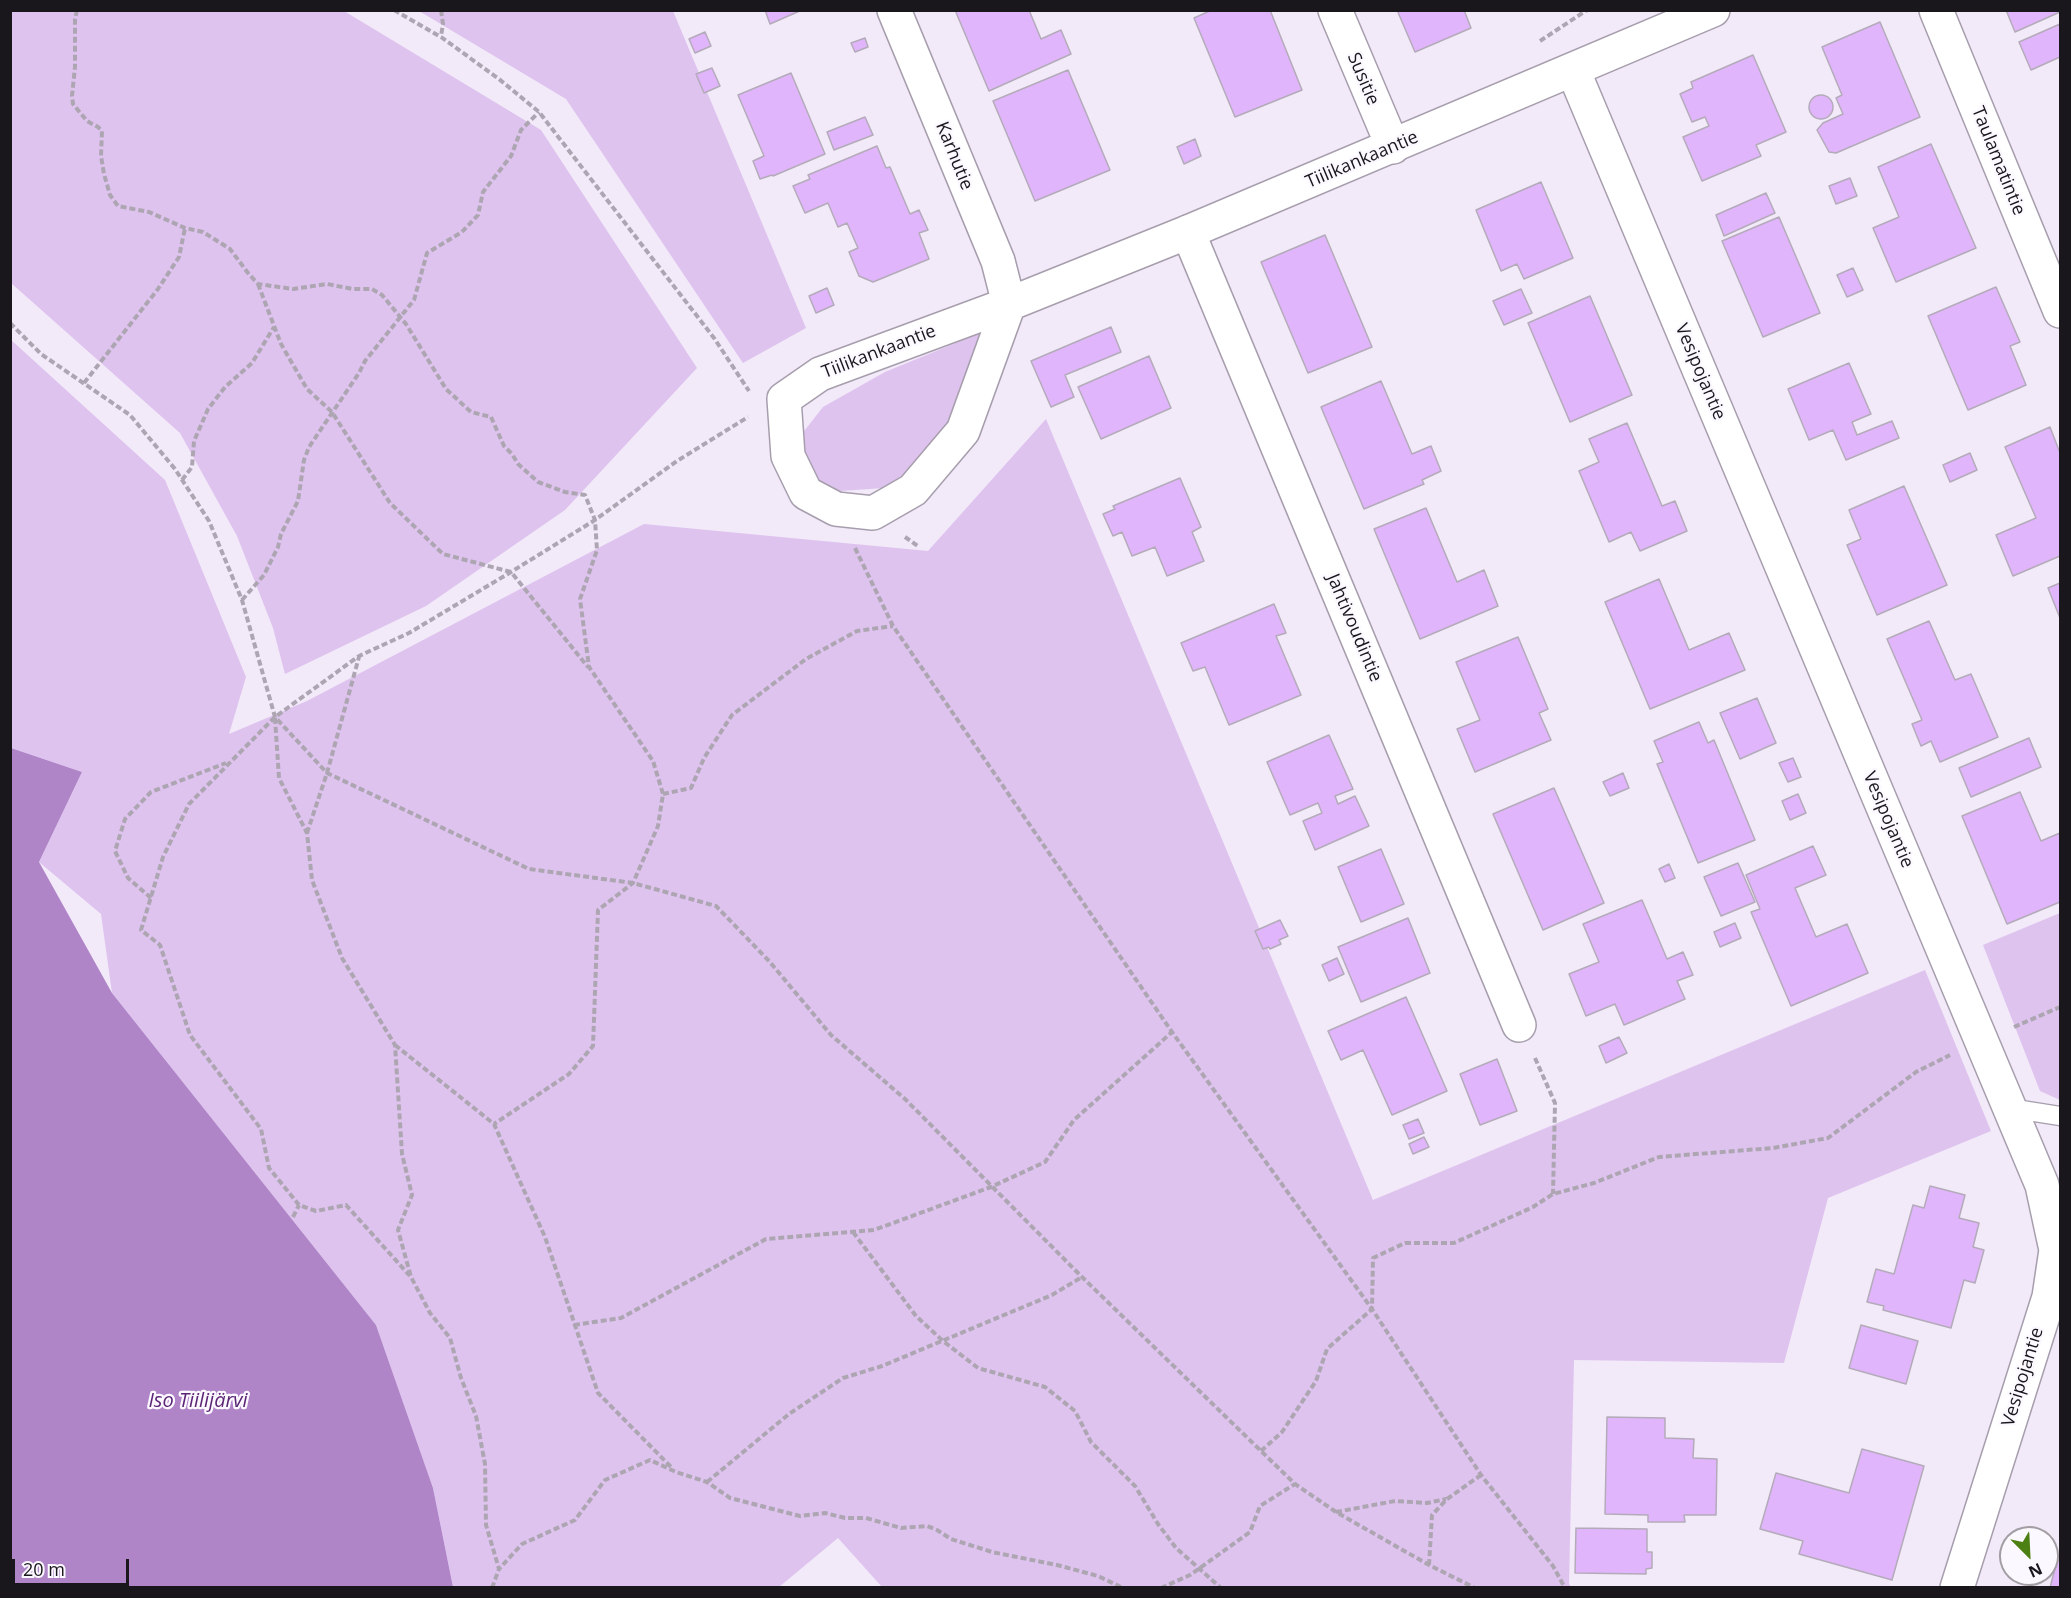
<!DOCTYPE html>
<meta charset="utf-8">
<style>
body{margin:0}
#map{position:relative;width:2071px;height:1598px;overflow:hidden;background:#f2e9f9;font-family:"Open Sans",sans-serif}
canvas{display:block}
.frame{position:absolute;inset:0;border:12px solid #1a171c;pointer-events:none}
.north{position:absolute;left:1999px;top:1526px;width:60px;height:60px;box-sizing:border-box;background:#fcf8ff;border:2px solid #a29ea4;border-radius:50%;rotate:156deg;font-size:16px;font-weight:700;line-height:24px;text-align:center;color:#1a171c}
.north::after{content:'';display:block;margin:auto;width:21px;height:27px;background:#4d8013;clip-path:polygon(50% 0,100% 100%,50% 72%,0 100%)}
.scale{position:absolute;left:12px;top:1559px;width:117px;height:27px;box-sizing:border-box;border:3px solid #1a171c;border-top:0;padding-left:8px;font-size:18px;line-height:21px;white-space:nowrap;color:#1a171c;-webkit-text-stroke:4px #fcf8ff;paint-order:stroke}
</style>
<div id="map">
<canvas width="2071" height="1598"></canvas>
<div class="frame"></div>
<div class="north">N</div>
<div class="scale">20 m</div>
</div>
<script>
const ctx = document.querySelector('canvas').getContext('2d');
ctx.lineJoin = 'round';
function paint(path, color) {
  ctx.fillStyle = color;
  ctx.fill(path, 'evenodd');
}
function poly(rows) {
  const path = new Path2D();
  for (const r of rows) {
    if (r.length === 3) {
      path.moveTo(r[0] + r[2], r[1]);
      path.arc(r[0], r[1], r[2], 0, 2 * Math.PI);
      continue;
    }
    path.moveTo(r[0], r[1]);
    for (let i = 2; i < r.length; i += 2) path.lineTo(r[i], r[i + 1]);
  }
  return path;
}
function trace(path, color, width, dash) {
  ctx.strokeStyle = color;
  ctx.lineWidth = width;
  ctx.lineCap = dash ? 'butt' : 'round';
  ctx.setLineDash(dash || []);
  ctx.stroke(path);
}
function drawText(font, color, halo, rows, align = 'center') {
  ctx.font = font + ' "Open Sans",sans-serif';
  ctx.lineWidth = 4.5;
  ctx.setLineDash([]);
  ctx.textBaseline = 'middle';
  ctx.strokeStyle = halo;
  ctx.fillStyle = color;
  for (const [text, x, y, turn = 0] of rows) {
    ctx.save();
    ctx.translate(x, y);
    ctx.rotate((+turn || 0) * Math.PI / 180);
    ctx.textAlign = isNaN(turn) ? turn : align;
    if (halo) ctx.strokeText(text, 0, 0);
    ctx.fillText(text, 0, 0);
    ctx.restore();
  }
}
const green = poly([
 [11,10,344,11,541,130,697,368,565,510,426,606,285,674,273,628,237,536,180,433,11,283],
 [419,11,673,11,806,328,743,363,566,99],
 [980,333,988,338,964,395,931,455,884,488,840,491,820,483,805,459,801,435,823,407,885,372],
 [10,339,165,480,246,677,229,734,307,701,644,524,928,551,1046,419,1373,1200,1925,970,1991,1131,1828,1198,1784,1363,1574,1360,1569,1584,1571,1587,882,1587,838,1538,779,1587,453,1587,433,1488,376,1325,112,993,101,914,39,862,82,772,11,748],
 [2060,913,2060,1100,2040,1091,1983,945]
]);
const water = poly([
 [11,748,82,772,39,862,112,993,376,1325,433,1488,453,1587,11,1587]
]);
const building = poly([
 [765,10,802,10,770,24,765,10],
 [955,10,1029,10,1041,39,1061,30,1071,54,989,91,955,10],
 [1212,10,1270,10,1302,90,1235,117,1194,18,1212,10],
 [1397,10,1464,10,1471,28,1415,52,1397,10],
 [2006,10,2060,10,2060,12,2015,32,2006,10],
 [1880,22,1920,117,1836,153,1829,152,1817,130,1823,123,1843,114,1836,98,1842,95,1822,47,1880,22],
 [2060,24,2060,57,2031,70,2019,42,2060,24],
 [705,32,711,46,695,53,689,39,705,32],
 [865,38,868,47,855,52,851,43,865,38],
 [1753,55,1786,132,1756,145,1761,156,1702,181,1683,137,1709,126,1705,117,1692,122,1680,94,1693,88,1691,82,1753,55],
 [712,68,720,86,704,93,696,74,712,68],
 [1068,70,1110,170,1035,201,993,101,1068,70],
 [791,73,825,154,773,176,772,175,760,179,753,161,764,156,738,95,791,73],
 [1821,107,12],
 [865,117,873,135,834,150,827,132,865,117],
 [1195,139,1201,156,1184,164,1177,147,1195,139],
 [1931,144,1976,248,1896,282,1873,228,1899,217,1878,167,1931,144],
 [877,146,886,168,890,167,910,214,919,210,928,230,919,233,929,259,873,282,859,276,849,252,858,248,847,223,838,227,828,203,805,213,793,186,810,179,808,175,877,146],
 [1850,178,1857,196,1836,204,1829,186,1850,178],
 [1541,182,1573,258,1524,279,1517,264,1501,271,1476,210,1541,182],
 [1766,193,1775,213,1724,236,1716,215,1766,193],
 [1779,217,1820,313,1763,337,1722,241,1779,217],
 [1325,235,1372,347,1308,373,1261,262,1325,235],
 [1853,268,1863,290,1847,297,1837,275,1853,268],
 [1996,287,2020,342,2010,346,2026,385,1968,410,1928,316,1996,287],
 [827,288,834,305,816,313,809,296,827,288],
 [1521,289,1532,313,1504,325,1493,301,1521,289],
 [1590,296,1632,395,1570,422,1528,323,1590,296],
 [1111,327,1121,352,1065,375,1074,397,1051,407,1031,361,1111,327],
 [1149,356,1171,408,1101,439,1078,387,1149,356],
 [1849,363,1871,414,1852,422,1857,435,1892,421,1899,438,1846,460,1833,430,1809,440,1788,389,1849,363],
 [1381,381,1412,454,1431,446,1441,471,1422,480,1424,484,1364,509,1321,407,1381,381],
 [1627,423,1662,506,1675,501,1687,531,1640,551,1631,532,1609,542,1579,471,1599,462,1589,439,1627,423],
 [2050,427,2060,453,2060,556,2013,576,1996,535,2036,518,2005,447,2050,427],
 [1970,453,1977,470,1950,482,1943,465,1970,453],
 [1180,478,1201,527,1192,532,1204,561,1167,576,1155,547,1132,556,1122,532,1113,536,1103,514,1115,509,1113,506,1180,478],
 [1904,486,1947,585,1877,615,1847,545,1861,539,1849,510,1904,486],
 [1426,508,1457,582,1484,570,1498,606,1420,639,1374,529,1426,508],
 [1659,579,1689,650,1729,633,1745,670,1650,709,1605,602,1659,579],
 [2060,583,2060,618,2048,588,2060,583],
 [1274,604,1286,633,1276,636,1301,695,1229,725,1205,667,1193,671,1181,643,1274,604],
 [1929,621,1955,680,1971,674,1998,737,1940,762,1931,741,1921,746,1912,724,1922,720,1887,639,1929,621],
 [1518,637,1548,709,1539,713,1551,740,1475,772,1457,729,1480,720,1456,662,1518,637],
 [1757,698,1776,743,1740,759,1720,713,1757,698],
 [1699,722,1708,743,1714,740,1755,840,1698,863,1657,764,1663,762,1654,741,1699,722],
 [1329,735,1353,789,1335,796,1338,804,1355,796,1369,826,1315,850,1303,821,1322,813,1318,803,1290,815,1267,762,1329,735],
 [2029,738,2041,767,1971,797,1959,768,2029,738],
 [1793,758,1801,777,1788,782,1779,763,1793,758],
 [1623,773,1629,788,1610,796,1603,782,1623,773],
 [1554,788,1604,903,1543,930,1493,814,1554,788],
 [2020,792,2041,841,2060,833,2060,902,2007,924,1962,816,2020,792],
 [1798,794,1806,813,1790,820,1782,801,1798,794],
 [1813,846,1826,875,1795,888,1816,937,1847,924,1868,973,1791,1006,1751,912,1760,909,1746,875,1813,846],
 [1381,849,1404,904,1361,922,1338,867,1381,849],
 [1738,863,1755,902,1721,916,1704,877,1738,863],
 [1669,864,1675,878,1665,882,1659,869,1669,864],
 [1642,900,1667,959,1683,952,1693,975,1677,981,1685,999,1624,1025,1615,1004,1586,1016,1569,974,1599,962,1583,924,1642,900],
 [1408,918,1430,973,1361,1002,1338,947,1408,918],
 [1280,920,1288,936,1279,940,1281,944,1270,949,1269,947,1263,949,1255,931,1280,920],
 [1735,923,1741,938,1720,947,1714,932,1735,923],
 [1337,958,1344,974,1329,981,1322,965,1337,958],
 [1406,997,1447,1091,1392,1115,1363,1050,1341,1060,1328,1031,1406,997],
 [1619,1037,1627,1053,1606,1063,1599,1046,1619,1037],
 [1497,1059,1517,1111,1480,1125,1460,1074,1497,1059],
 [1418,1119,1424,1133,1409,1139,1403,1125,1418,1119],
 [1424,1137,1429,1147,1413,1154,1409,1144,1424,1137],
 [1930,1186,1965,1195,1959,1218,1979,1223,1973,1247,1984,1250,1975,1283,1964,1280,1951,1328,1883,1310,1884,1306,1867,1302,1876,1269,1894,1274,1913,1205,1924,1208,1930,1186],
 [1861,1325,1918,1341,1906,1384,1849,1368,1861,1325],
 [1607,1417,1665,1418,1665,1438,1694,1439,1693,1458,1717,1459,1716,1515,1684,1515,1685,1522,1648,1522,1648,1515,1605,1514,1607,1417],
 [1862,1449,1924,1466,1892,1580,1799,1554,1803,1541,1760,1529,1776,1473,1849,1493,1862,1449],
 [1576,1528,1647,1529,1647,1552,1652,1552,1652,1568,1646,1569,1646,1574,1575,1573,1576,1528],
 [2057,1560,2060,1561,2060,1588,2050,1588,2057,1560]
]);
const path = poly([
 [77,10,75,19,75,67,72,96,73,104,87,121,98,127,102,131,101,156,104,174,110,195,118,206,149,212,185,228,203,232,230,249,248,273,258,284,293,289,327,284,353,289,372,289,382,295,406,324,446,389,471,412,491,417,504,446,512,454,518,464,538,482,565,492,585,495,595,520,597,550,580,599,589,667,653,761,663,794,658,826,633,883,598,910,593,1046,569,1074,494,1124],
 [394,10,441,37,499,79,539,112,714,338,749,391],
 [441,10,443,24,441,36],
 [1540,41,1587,10],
 [258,284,281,344,307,389,332,412,390,503,443,554,511,572,588,667],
 [10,323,41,354,130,415,175,469,209,521,242,600,275,717,327,773,529,869,633,883,716,906,769,961,831,1035,905,1099,1082,1277,1295,1484,1336,1512,1429,1565,1475,1588],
 [84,383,158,289,179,257,185,228],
 [182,480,192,467,194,441,208,409,225,387,252,363,274,327],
 [905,537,919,547],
 [855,548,893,626,1172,1032,1372,1309,1481,1475,1553,1566,1565,1588],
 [242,600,264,575,278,547,281,534,298,501,304,460,309,447,359,373,365,361,414,300,427,253,462,232,478,215,483,192,511,156,521,130,539,112],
 [275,718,279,778,307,833,312,880,342,958,395,1045,402,1154,412,1195,398,1230,411,1277,430,1313,450,1338,461,1378,476,1416,485,1464,486,1525,499,1569,522,1544,575,1520,605,1480,650,1460,676,1472,707,1482,730,1498,800,1516,825,1513,845,1518,866,1518,901,1528,927,1526,937,1530,951,1539,992,1552,1057,1565,1098,1576,1123,1588],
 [663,794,691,788,704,758,732,715,806,659,857,631,893,626],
 [307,833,327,773,359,657],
 [151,898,128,878,115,851,125,819,151,792,226,763],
 [2014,1027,2060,1007],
 [395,1045,494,1124,545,1237,598,1393,673,1469],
 [1535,1058,1555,1103,1553,1194],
 [293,1217,299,1205],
 [853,1232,916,1316,943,1341,978,1368,1045,1387,1075,1411,1091,1442,1135,1486,1158,1524,1176,1548,1221,1588],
 [410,1276,346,1205,316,1211,299,1205,269,1168,261,1129,190,1035,160,945,141,930,163,857,189,804,275,717,359,656,409,633,511,572,595,520,677,461,748,417],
 [574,1325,621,1318,766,1239,874,1230,991,1187,1045,1162,1074,1120,1172,1032],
 [1261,1451,1282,1432,1316,1381,1327,1349,1372,1309,1373,1258,1405,1243,1454,1243,1533,1207,1553,1194,1594,1183,1659,1157,1773,1148,1828,1138,1916,1072,1950,1055],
 [707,1482,789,1414,843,1378,882,1366,1052,1295,1082,1277],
 [1336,1512,1395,1501,1427,1503,1446,1499],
 [1429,1565,1432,1515,1447,1499,1481,1475],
 [492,1588,499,1569],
 [1161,1588,1190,1575,1250,1532,1260,1506,1295,1484]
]);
const service = poly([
 [2009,1108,2060,1116]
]);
const minor = poly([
 [894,10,998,261,1009,304],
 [1335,10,1393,147],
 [1936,10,2060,311],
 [1573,70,2042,1185,2056,1250,2049,1297,1957,1588],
 [1188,232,1519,1025]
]);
const tertiary = poly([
 [1009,304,963,431,913,490,873,513,836,509,806,493,788,456,784,399,820,374,1009,304,1188,232,1713,10]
]);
const streetNames = [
 ["Susitie",1363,79,67],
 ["Karhutie",954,156,68],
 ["Tiilikankaantie",1362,160,-23],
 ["Taulamatintie",1998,161,68],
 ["Tiilikankaantie",879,352,-21],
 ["Vesipojantie",1700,372,67],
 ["Jahtivoudintie",1354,628,67],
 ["Vesipojantie",1888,820,67],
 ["Vesipojantie",2023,1377,-73]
];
const waterNames = [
 ["Iso Tiilijärvi",198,1401]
];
paint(green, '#dec3ee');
paint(water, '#af85c8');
paint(building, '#e1b5fb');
trace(building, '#b4abba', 1.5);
trace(service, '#a79ead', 21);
trace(minor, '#a79ead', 36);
trace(tertiary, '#a79ead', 36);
trace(path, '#ada6b2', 4, [6, 3]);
trace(service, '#fff', 18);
trace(minor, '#fff', 33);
trace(tertiary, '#fff', 33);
drawText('18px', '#1a171c', '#fcf8ff', streetNames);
drawText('italic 20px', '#5b2575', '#fcf8ff', waterNames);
</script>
